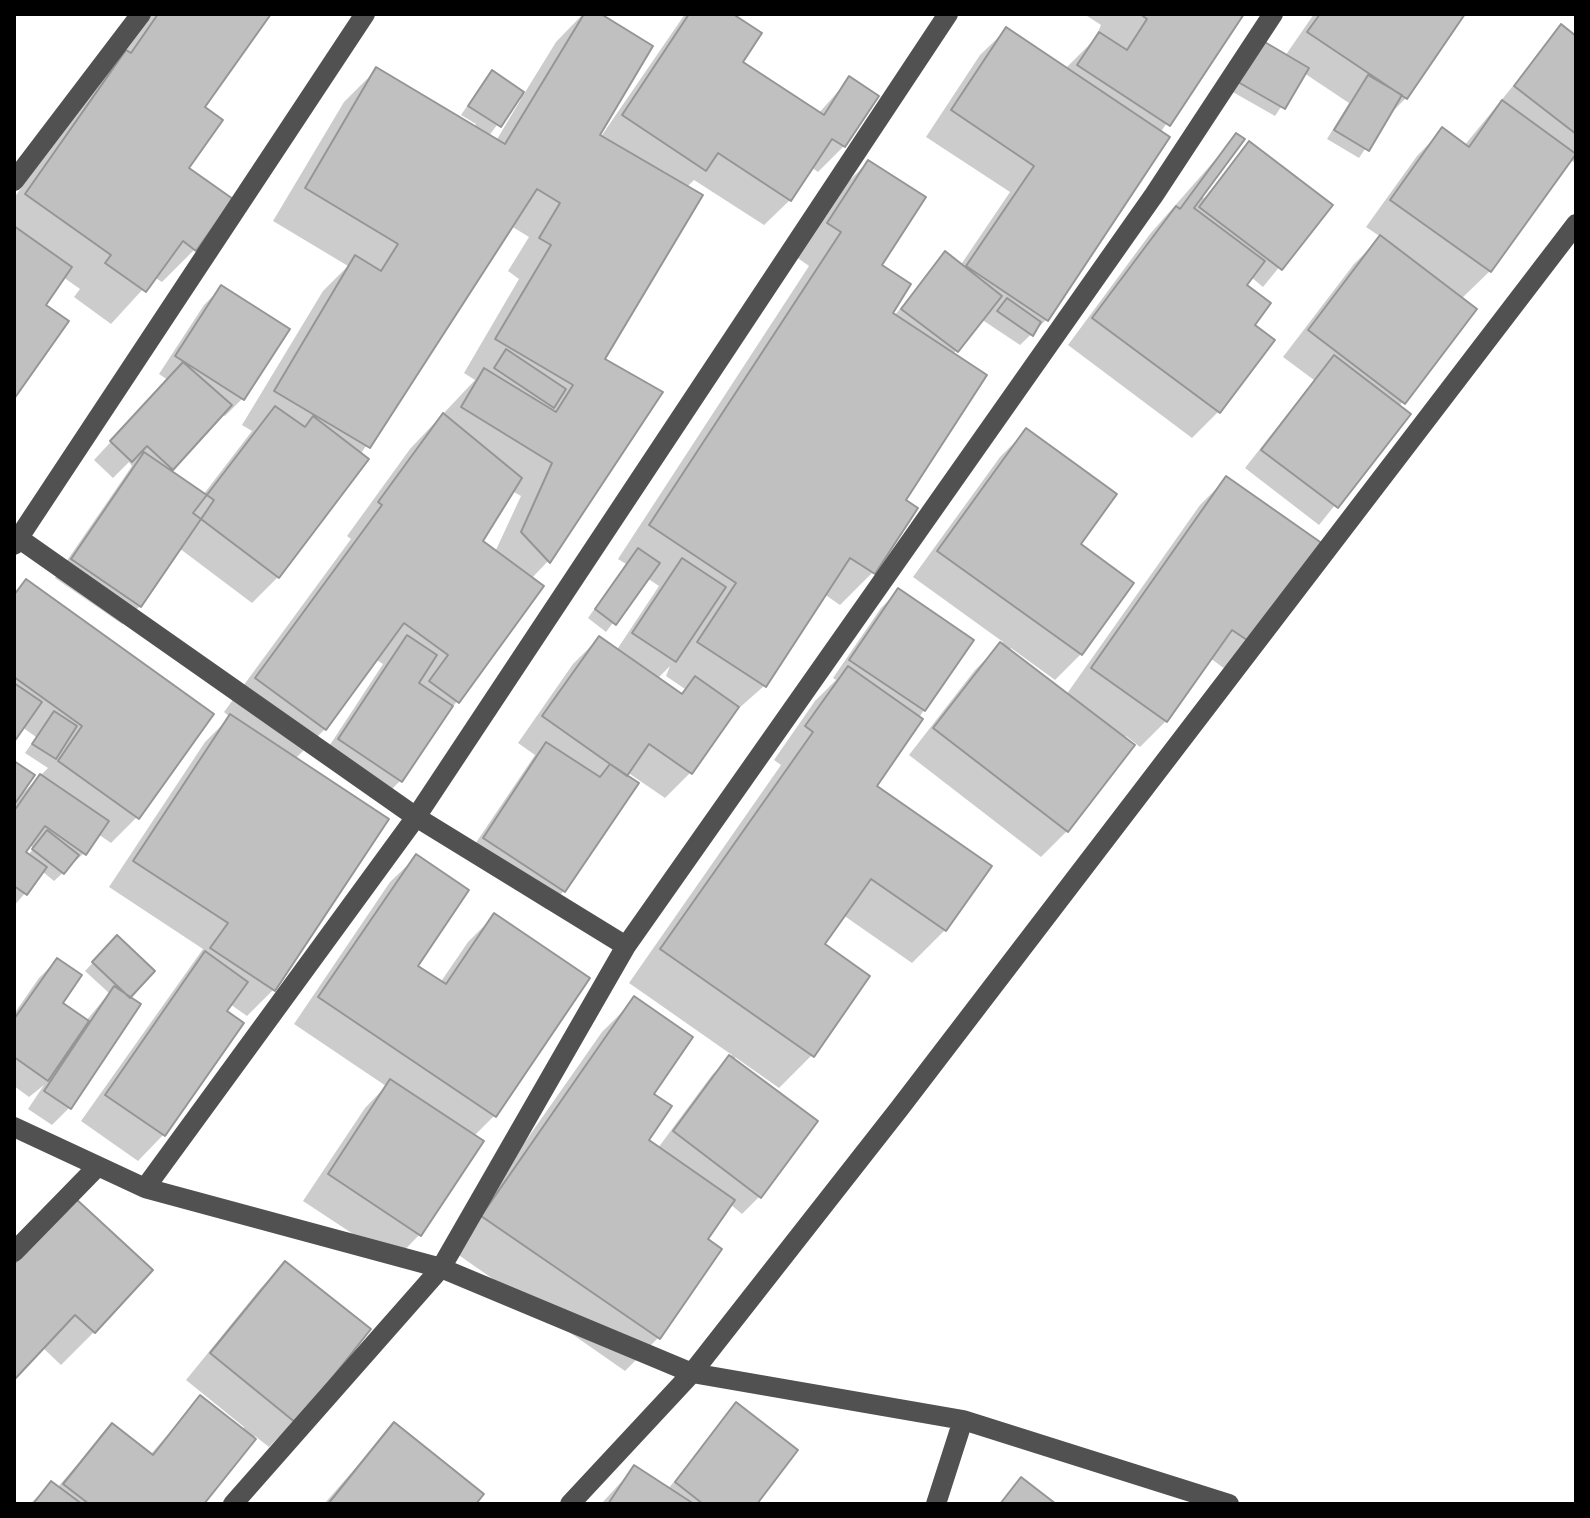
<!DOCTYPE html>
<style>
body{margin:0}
#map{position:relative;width:1590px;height:1518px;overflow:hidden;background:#fff;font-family:Quicksand,sans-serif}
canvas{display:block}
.frame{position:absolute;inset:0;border:16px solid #000;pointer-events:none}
</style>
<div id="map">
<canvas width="1590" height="1518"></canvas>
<div class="frame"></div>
</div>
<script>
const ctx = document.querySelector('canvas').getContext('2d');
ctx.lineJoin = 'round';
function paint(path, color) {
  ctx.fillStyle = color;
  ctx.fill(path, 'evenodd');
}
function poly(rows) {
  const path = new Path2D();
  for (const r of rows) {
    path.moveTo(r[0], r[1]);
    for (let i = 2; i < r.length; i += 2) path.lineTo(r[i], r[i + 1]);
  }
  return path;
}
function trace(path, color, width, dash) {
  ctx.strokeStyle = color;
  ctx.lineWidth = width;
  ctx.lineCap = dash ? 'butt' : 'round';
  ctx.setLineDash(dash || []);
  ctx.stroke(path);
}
const shadow = poly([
 [150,14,268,14,202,107,186,168,194,250,162,282,154,277,111,324,74,297,80,289,63,277,43,306,14,395,14,198,94,85],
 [583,14,597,14,597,136,600,138,685,14,729,14,741,63,818,114,850,78,844,146,818,172,811,167,790,200,764,225,694,180,686,188,602,359,660,392,548,561,531,579,457,701,400,781,383,798,322,757,383,664,375,659,325,729,295,759,387,819,273,990,247,1016,230,1004,224,1012,241,1023,163,1135,138,1161,81,1121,203,949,109,887,205,742,230,717,224,712,351,539,347,536,410,449,475,380,464,373,519,279,508,271,529,237,511,226,360,455,366,459,278,577,252,603,179,548,140,606,122,624,55,578,132,466,129,462,113,478,94,460,168,380,159,374,204,305,222,287,287,330,242,399,225,416,221,414,169,471,203,495,252,431,242,425,323,291,348,266,273,221,344,102,377,69,474,128,476,124,461,115,484,81,492,73,524,94,556,42],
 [518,97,521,99,496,141,488,137],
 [512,491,521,496,495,552,480,541],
 [1084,14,1242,14,1160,133,1046,320,1020,345,981,319,953,354,903,500,873,572,840,605,824,594,764,686,729,717,690,773,665,798,627,772,564,891,546,909,467,856,535,755,518,743,573,664,599,638,616,651,659,586,647,578,606,632,588,618,626,564,618,559,809,266,795,256,835,195,868,162,879,266,890,314,894,316,945,254,960,266,1010,192,926,137,980,55,1006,30,1065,69,1095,39,1101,25],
 [670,666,666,676,685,689,679,695,657,679],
 [1314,14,1462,14,1406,98,1386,118,1359,158,1327,139,1349,103,1304,73,1275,116,1231,91,1255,52,1285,56],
 [1561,27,1576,39,1576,164,1570,159,1490,271,1461,299,1399,407,1408,414,1319,525,1245,468,1314,380,1283,357,1354,264,1381,237,1366,227,1417,156,1442,130,1464,146],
 [1237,135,1201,196,1204,198,1249,144,1330,205,1263,287,1251,277,1244,285,1252,326,1272,340,1218,412,1192,438,1068,345,1150,234],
 [1026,431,1078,545,1081,654,1055,680,1011,648,1009,651,1066,695,1200,505,1226,479,1320,545,1225,669,1210,658,1166,721,1140,747,1126,736,1123,739,1132,746,1067,831,1041,857,909,755,975,670,1003,642,913,577,1000,457],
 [26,582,137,817,111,843,98,834,84,853,54,881,43,872,14,906,14,763,20,796,48,768,25,753,36,737,22,727,14,738,14,593],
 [29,845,34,848,28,855,23,852],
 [898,591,924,710,874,786,945,930,912,963,843,915,822,944,812,1055,779,1088,735,1057,760,1196,742,1214,730,1204,705,1240,719,1249,658,1338,625,1371,450,1249,602,1032,635,999,651,1094,646,1140,658,1148,712,1075,732,1055,629,983,781,765,774,760,815,701,836,680,833,678,881,608],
 [416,857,415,967,440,983,468,942,494,916,587,979,494,1116,474,1136,419,1235,394,1261,303,1201,365,1108,386,1086,294,1024,390,882],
 [117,937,128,997,70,1107,52,1125,28,1109,44,1085,29,1097,14,1086,14,1014,39,978,57,960,60,1003,86,1021,109,993,85,971],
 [42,1233,94,1332,61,1365,42,1347,14,1377,14,1264],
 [285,1263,295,1421,269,1447,255,1436,202,1504,30,1504,51,1483,57,1488,112,1425,150,1455,200,1398,242,1430,244,1427,186,1380,260,1289],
 [736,1404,754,1504,601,1504,635,1467,668,1489],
 [394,1424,474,1504,324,1504]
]);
const building = poly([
 [158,14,271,14,205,107,223,120,189,168,233,199,196,251,183,241,146,292,105,263,111,255,25,194,126,50,131,53,158,14],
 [584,14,601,14,653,46,600,135,703,195,605,359,663,392,550,563,521,532,552,463,461,407,484,368,556,412,573,385,495,339,551,245,539,238,560,203,537,189,370,448,274,391,355,255,381,271,398,244,305,188,376,67,505,144,584,14],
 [689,14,733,14,762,33,743,62,824,115,849,76,879,96,845,147,832,139,791,201,718,153,706,171,622,115,689,14],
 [1140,14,1244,14,1170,126,1077,65,1099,32,1127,50,1147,19,1140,14],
 [1320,14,1465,14,1407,99,1307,32,1320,14],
 [1561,24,1576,36,1576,134,1514,86,1561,24],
 [1006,27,1170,137,1048,321,966,266,1034,166,951,110,1006,27],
 [1263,41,1309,68,1285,109,1238,82,1263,41],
 [492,70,524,92,501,127,468,106,492,70],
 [1368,75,1402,95,1369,151,1334,130,1368,75],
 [1502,100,1576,154,1491,272,1390,200,1442,127,1469,147,1502,100],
 [1236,133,1245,139,1194,208,1265,261,1247,285,1271,303,1255,325,1275,340,1220,413,1092,318,1176,206,1180,209,1236,133],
 [1249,141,1333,205,1282,270,1199,207,1249,141],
 [868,160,926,197,882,265,911,284,893,313,987,375,906,500,918,508,875,574,850,558,766,687,697,642,736,583,649,525,841,232,827,223,868,160],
 [14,226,72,267,46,305,69,321,14,399,14,226],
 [1380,235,1477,309,1405,404,1308,330,1380,235],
 [945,251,1002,296,958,352,901,309,945,251],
 [221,285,290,329,244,400,175,356,221,285],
 [1007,298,1041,322,1033,336,997,311,1007,298],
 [506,349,566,389,554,408,494,368,506,349],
 [1334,355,1411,414,1338,508,1261,450,1334,355],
 [183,362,232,405,173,470,147,446,132,462,110,441,183,362],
 [275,406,305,427,313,416,369,459,279,578,193,513,275,406],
 [443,413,522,478,483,541,544,586,459,703,429,681,448,655,404,623,326,730,255,678,382,505,378,502,443,413],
 [1026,428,1117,494,1081,544,1134,583,1082,655,937,551,1026,428],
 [144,452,214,500,141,607,71,559,144,452],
 [1226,476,1323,544,1253,644,1232,630,1167,722,1091,668,1226,476],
 [638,548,660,563,616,625,595,609,638,548],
 [682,558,726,587,676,662,632,633,682,558],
 [26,579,214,714,139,819,58,761,82,726,14,677,14,595,26,579],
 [898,588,974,640,925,711,849,660,898,588],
 [407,635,437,655,419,683,453,706,402,782,338,739,407,635],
 [599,636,682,694,695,676,739,707,692,774,649,744,627,776,542,716,599,636],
 [1000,642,1135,745,1068,832,933,728,1000,642],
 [848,666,923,719,877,786,992,866,946,931,871,879,825,944,870,976,814,1057,660,949,813,732,805,726,848,666],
 [14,683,42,702,14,742,14,683],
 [54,711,77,726,56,759,32,744,54,711],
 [230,714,389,819,275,991,210,948,228,923,133,861,230,714],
 [546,742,600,777,610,764,639,783,565,892,483,838,546,742],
 [14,761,35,775,14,805,14,761],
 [40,774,109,821,86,855,45,826,26,852,47,867,27,895,14,886,14,811,40,774],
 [47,830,79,855,64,874,32,849,47,830],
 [416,854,469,890,418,966,446,984,494,913,590,978,496,1117,318,997,416,854],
 [117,935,155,971,130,998,92,962,117,935],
 [205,951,248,982,227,1011,244,1023,165,1136,105,1095,205,951],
 [57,958,82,975,63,1003,89,1021,48,1081,14,1057,14,1019,57,958],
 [114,986,141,1004,71,1109,44,1091,114,986],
 [634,996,693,1037,654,1094,672,1106,649,1140,735,1200,708,1239,722,1249,660,1339,481,1216,634,996],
 [729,1055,818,1121,761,1198,673,1131,729,1055],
 [390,1079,484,1141,421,1236,328,1174,390,1079],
 [75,1198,153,1270,95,1333,75,1315,14,1380,14,1264,75,1198],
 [285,1261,371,1329,296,1423,210,1353,285,1261],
 [200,1395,256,1439,204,1504,89,1504,63,1484,112,1423,153,1455,200,1395],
 [736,1402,798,1450,757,1504,703,1504,675,1482,736,1402],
 [394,1422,484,1494,476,1504,328,1504,394,1422],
 [634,1465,694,1504,608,1504,634,1465],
 [1021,1477,1056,1504,1000,1504,1021,1477],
 [51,1481,82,1504,33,1504,51,1481]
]);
const minor = poly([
 [14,181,141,14],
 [14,535,416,817,626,946],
 [14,545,365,14],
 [14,1127,145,1188,441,1268,692,1373,963,1420,1229,1504],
 [145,1188,416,817,948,14],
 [14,1252,97,1167],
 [233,1504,441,1268,626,946,1154,195,1273,14],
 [570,1504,692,1373,899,1109,1576,224],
 [936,1504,963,1420]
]);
paint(shadow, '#0003');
paint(building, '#c0c0c0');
trace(building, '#959595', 2);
trace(minor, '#515151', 20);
</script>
